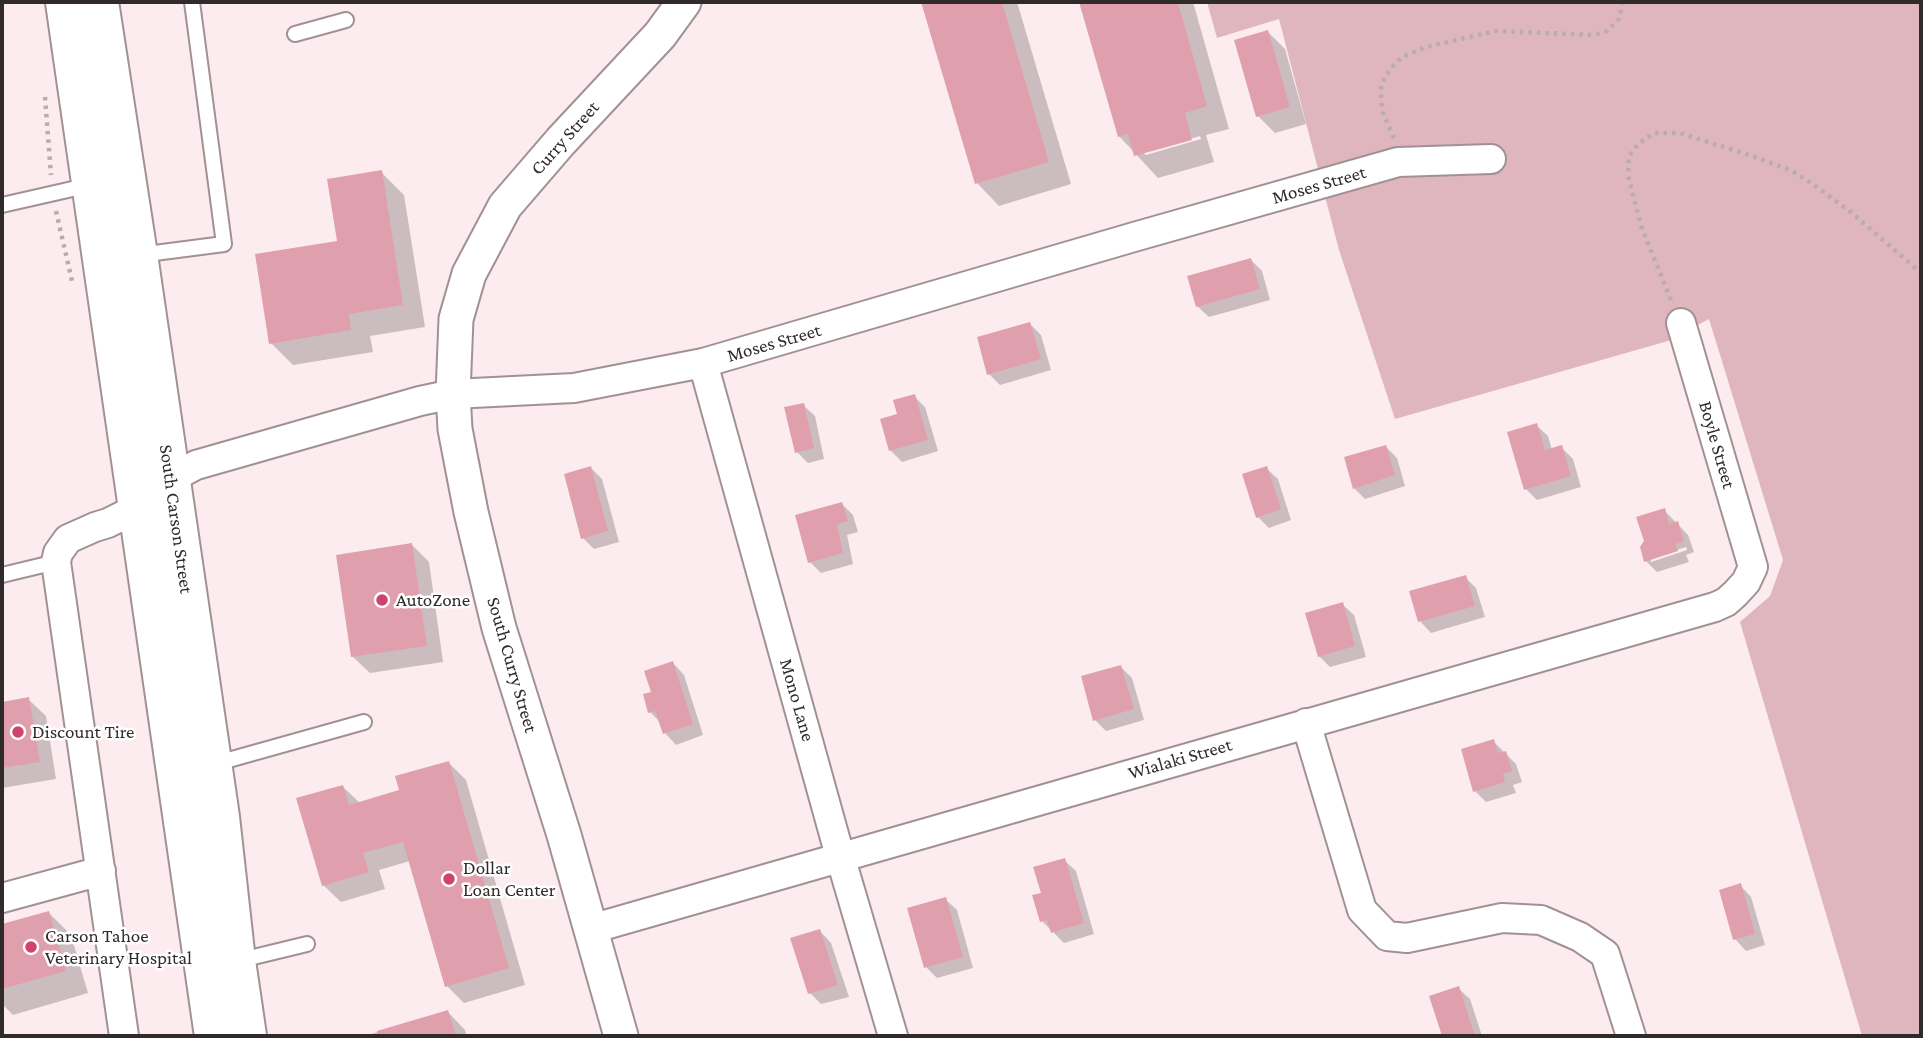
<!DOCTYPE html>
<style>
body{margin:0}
#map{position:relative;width:1923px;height:1038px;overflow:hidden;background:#fdecef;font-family:"Crimson Pro",serif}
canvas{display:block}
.frame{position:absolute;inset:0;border:4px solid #302a2b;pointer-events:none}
</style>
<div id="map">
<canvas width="1923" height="1038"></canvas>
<div class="frame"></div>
</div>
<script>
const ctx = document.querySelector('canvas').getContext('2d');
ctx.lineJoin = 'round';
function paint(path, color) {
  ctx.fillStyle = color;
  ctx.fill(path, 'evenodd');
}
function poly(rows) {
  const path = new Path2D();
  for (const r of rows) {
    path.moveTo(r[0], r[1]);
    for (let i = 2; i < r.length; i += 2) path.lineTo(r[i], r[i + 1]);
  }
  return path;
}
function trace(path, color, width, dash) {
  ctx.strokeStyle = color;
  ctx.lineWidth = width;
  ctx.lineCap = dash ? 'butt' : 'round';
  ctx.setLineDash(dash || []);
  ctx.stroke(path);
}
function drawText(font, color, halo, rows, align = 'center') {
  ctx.font = font + ' "Crimson Pro",serif';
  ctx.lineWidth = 5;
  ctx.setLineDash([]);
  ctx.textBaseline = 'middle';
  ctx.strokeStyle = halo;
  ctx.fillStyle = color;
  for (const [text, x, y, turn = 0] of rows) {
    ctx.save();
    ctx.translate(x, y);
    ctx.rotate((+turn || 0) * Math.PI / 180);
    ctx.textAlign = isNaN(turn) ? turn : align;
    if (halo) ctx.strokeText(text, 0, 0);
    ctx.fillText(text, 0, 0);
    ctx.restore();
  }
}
const green = poly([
 [1207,2,1921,2,1921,1036,1862,1036,1740,622,1770,596,1783,560,1709,319,1668,341,1395,419,1339,250,1279,19,1217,38]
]);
const shadow = poly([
 [923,2,1017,2,1071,184,999,206,977,183],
 [1081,2,1193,2,1229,129,1206,135,1214,162,1158,178,1119,136],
 [1200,136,1201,139,1146,155,1143,152],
 [1268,32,1285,49,1306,124,1275,133,1258,116],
 [381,172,404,195,425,327,370,336,373,352,293,365,271,343,339,242],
 [1251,260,1262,271,1270,300,1209,317,1197,306],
 [1030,324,1041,335,1051,370,1000,385,989,374],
 [914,396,925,407,938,451,902,462,890,450,899,415],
 [803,405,815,416,824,459,808,463,797,452],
 [1536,425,1548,436,1552,450,1561,447,1573,459,1581,487,1537,500,1526,489],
 [1386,447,1397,458,1405,486,1365,499,1354,488],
 [591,468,602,479,619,542,594,549,583,538],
 [1266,468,1278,479,1291,520,1269,528,1258,517],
 [842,504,853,515,858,532,847,535,853,564,821,573,810,562],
 [1664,510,1688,535,1694,552,1686,555,1689,562,1657,572,1646,561],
 [1686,547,1687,550,1651,562,1651,558],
 [412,545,429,562,443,662,370,673,352,656],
 [1465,577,1476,588,1485,617,1431,633,1420,621,1412,592],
 [1342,604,1354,615,1366,657,1330,667,1319,656],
 [673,663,684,675,703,735,676,745,665,733,661,723,650,712,653,693],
 [1121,667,1132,678,1144,720,1106,731,1095,720],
 [28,699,46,716,56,779,2,788,2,703],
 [1493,741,1516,764,1522,782,1513,785,1516,793,1486,802,1475,791],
 [449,763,466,780,525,985,464,1003,447,986,410,861,379,870,385,889,341,902,323,885,343,787,360,803,401,792],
 [1064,860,1076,871,1094,934,1064,943,1042,921,1043,894],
 [1740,885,1751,897,1765,945,1746,951,1735,939],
 [945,899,957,910,973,968,937,978,926,967],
 [49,913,71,935,88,993,13,1015,2,1004,2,926],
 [820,931,831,943,849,997,821,1004,810,993],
 [1458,988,1470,999,1482,1036,1444,1036,1431,997],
 [448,1012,465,1030,467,1036,364,1036]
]);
const building = poly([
 [921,2,1002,2,1049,162,975,184],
 [1079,2,1178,2,1207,106,1185,113,1192,140,1134,156,1128,134,1118,137],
 [1268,30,1290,107,1256,117,1234,40],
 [382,170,403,305,349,314,351,330,269,344,255,254,337,241,327,179],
 [1251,258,1260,289,1196,307,1187,276],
 [1030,322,1041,359,987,375,977,337],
 [915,394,928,440,889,451,880,419,897,414,893,400],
 [804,403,814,448,795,453,784,407],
 [1537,423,1545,450,1562,445,1571,476,1524,490,1507,432],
 [1386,445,1395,475,1353,489,1344,457],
 [591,466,608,531,581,539,564,474],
 [1267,466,1281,509,1256,518,1242,474],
 [842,502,848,521,837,524,843,553,808,563,795,515],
 [1665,508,1669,524,1678,521,1684,541,1676,544,1678,551,1644,562,1640,547,1644,541,1636,517],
 [412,543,427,646,351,657,336,555],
 [1466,575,1475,606,1418,622,1409,591],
 [1343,602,1355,646,1318,657,1305,613],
 [673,661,693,724,663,734,655,711,648,713,643,694,651,692,644,671],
 [1121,665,1134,709,1093,721,1081,676],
 [29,697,40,762,2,768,2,702],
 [1494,739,1498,753,1506,751,1512,771,1503,774,1505,782,1473,792,1461,749],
 [449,761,509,968,445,987,403,842,363,853,369,872,322,886,296,798,343,785,349,805,399,790,395,776],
 [1065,858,1084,923,1051,933,1047,920,1040,922,1032,895,1041,893,1033,867],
 [1741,883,1755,934,1733,940,1719,890],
 [946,897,963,957,924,968,907,908],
 [49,911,66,971,2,989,2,924],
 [820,929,838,985,808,994,790,938],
 [1459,986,1475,1036,1442,1036,1429,996],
 [448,1010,456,1036,378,1036,377,1031]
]);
const path = poly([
 [45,97,51,175],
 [1394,138,1383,113,1381,100,1381,85,1390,69,1402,57,1426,47,1496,31,1594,35,1607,31,1619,19,1623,2],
 [56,211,72,281],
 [1671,300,1641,226,1628,175,1629,156,1639,143,1654,133,1680,133,1755,157,1792,171,1814,185,1852,213,1921,273]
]);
const service = poly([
 [295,34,346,20],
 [2,205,90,185],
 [139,255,224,244,192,2],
 [2,575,56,562],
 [214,764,364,722],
 [237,961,307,944]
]);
const minor = poly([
 [703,363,840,856,893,1036],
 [1306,723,1362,910,1387,936,1407,938,1502,918,1541,920,1580,937,1605,954,1631,1036],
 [2,898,101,871],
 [591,929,1715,607,1726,602,1735,594,1746,582,1753,567,1681,323],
 [124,1036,56,562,58,553,68,539,95,527,108,523,138,508,170,479,196,465,420,401,453,394,574,388,703,363,1134,237,1398,162,1491,159]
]);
const tertiary = poly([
 [621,1036,564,835,499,628,471,512,455,429,453,394,456,319,469,274,505,206,561,141,660,35,684,2]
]);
const primary = poly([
 [65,2,214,1036],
 [99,2,138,255,220,817,236,961,247,1036]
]);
const markers = [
 [382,600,7,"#d0426f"],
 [18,732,7,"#d0426f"],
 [449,879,7,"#d0426f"],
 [31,947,7,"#d0426f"]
];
const streetNames = [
 ["Curry Street",565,138,-48],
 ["Moses Street",1319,185,-16],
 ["Moses Street",774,343,-16],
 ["Boyle Street",1717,445,74],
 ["South Carson Street",176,519,82],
 ["South Curry Street",512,665,74],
 ["Mono Lane",797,700,74],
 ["Wialaki Street",1180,759,-16]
];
const poiNames = [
 ["AutoZone",396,600],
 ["Discount Tire",32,732],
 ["Dollar",463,868],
 ["Loan Center",463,890],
 ["Carson Tahoe",45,936],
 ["Veterinary Hospital",45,958]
];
paint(green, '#dfb6be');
paint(shadow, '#0003');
paint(building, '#e09fad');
trace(service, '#a19194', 18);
trace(minor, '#a19194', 32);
trace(tertiary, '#a19194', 37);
trace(primary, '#a19194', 42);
trace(path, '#b9acae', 4.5, [3.5, 5]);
trace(service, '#fff', 14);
trace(minor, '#fff', 28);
trace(tertiary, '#fff', 33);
trace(primary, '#fff', 38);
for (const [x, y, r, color] of markers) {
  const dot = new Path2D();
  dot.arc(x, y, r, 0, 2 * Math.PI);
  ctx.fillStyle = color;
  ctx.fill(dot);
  trace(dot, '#fff', 2.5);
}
drawText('19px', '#302a2b', '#fff', streetNames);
drawText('19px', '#302a2b', '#fff', poiNames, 'left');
</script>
